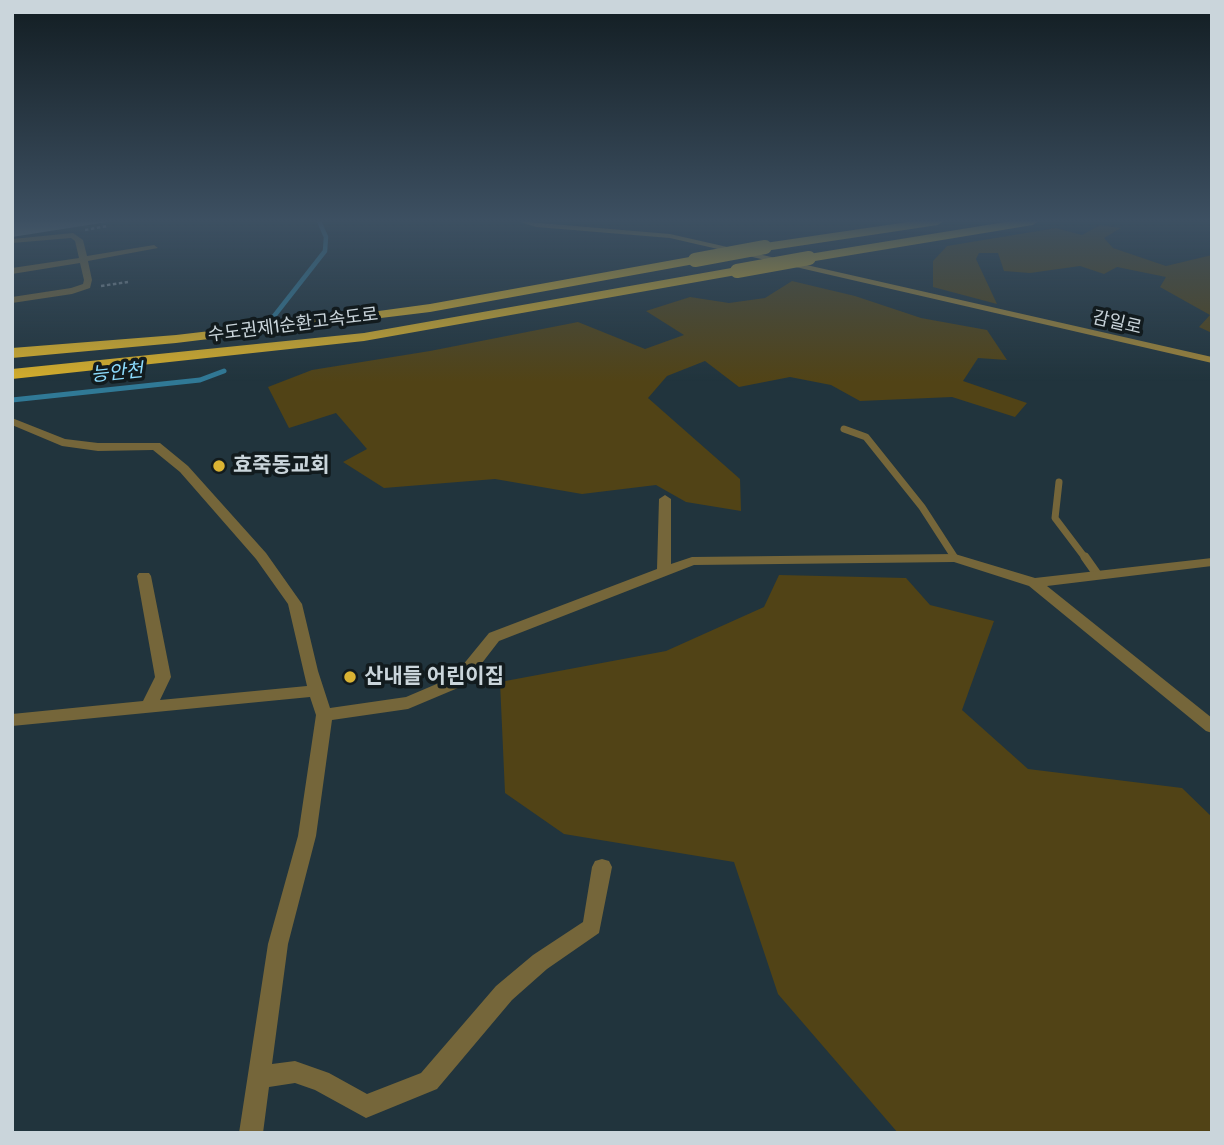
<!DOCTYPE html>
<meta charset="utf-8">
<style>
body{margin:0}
#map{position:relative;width:1224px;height:1145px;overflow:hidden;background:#21343d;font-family:Cabin,sans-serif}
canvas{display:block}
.frame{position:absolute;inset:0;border:14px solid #cad5db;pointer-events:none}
</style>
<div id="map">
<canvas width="1224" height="1145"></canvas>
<div class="frame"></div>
</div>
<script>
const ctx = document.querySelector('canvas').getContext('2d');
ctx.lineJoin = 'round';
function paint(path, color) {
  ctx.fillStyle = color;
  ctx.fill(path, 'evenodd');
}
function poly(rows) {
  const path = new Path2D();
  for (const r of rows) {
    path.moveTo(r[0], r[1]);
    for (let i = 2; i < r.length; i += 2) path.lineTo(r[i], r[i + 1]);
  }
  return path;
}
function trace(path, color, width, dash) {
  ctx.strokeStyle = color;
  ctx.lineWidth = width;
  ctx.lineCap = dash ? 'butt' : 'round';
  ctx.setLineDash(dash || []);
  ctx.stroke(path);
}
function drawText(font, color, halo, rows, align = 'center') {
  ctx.font = font + ' Cabin,"Noto Sans KR",sans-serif';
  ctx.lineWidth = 7;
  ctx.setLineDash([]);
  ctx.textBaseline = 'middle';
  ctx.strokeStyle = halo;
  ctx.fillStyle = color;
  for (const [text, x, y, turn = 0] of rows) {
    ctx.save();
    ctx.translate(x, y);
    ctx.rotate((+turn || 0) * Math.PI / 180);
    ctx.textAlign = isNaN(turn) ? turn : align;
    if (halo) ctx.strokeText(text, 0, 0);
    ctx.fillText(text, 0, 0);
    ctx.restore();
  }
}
const green = poly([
 [1100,225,1121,228,1104,238,1113,248,1166,266,1212,255,1212,333,1199,327,1210,315,1160,287,1166,277,1117,267,1104,274,1080,266,1030,273,1004,271,998,253,979,253,976,259,997,304,933,287,933,261,947,246,1056,228,1082,235],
 [792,281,855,296,921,318,987,330,1007,360,978,358,963,381,1027,403,1015,417,952,397,860,401,831,385,790,377,739,387,705,361,667,376,648,398,740,479,741,511,686,502,656,485,582,494,495,479,384,488,343,462,367,449,336,413,289,428,268,387,312,370,430,351,578,322,645,349,684,335,646,311,690,297,729,303,765,298],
 [779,575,906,578,930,605,994,621,962,710,1028,769,1182,788,1212,817,1212,1133,898,1133,778,994,734,862,564,834,505,793,500,682,666,651,764,607]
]);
const streamFar1 = poly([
 [271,320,325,251,326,237,319,221]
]);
const stream = poly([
 [12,400,200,380,224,371]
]);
const path = poly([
 [85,230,107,226],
 [101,286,128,282]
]);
const laneFar1 = poly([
 [844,429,866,437,922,507,955,558],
 [1059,482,1055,518,1086,559]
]);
const lane = poly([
 [1085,557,1097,574]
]);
const street = poly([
 [73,233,83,240,87,256,154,245,158,248,88,261,92,280,90,288,72,294,12,303,12,297,71,288,83,284,84,280,80,263,12,274,12,268,79,258,75,241,71,238,12,243,12,239,73,233],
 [12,418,65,439,98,443,160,443,188,466,266,553,302,604,318,671,330,708,406,697,453,677,489,633,657,569,659,499,665,495,671,499,671,564,692,557,955,554,1035,578,1212,558,1212,566,1047,586,1212,718,1212,733,1206,731,1029,586,954,562,694,565,499,641,465,685,408,709,332,720,316,836,288,944,272,1064,295,1061,329,1073,367,1094,421,1073,496,986,533,955,583,922,592,867,595,861,602,859,609,861,612,867,599,933,547,969,512,1000,437,1089,366,1118,315,1090,295,1083,269,1087,263,1133,239,1133,268,944,298,836,316,715,310,697,12,726,12,714,143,701,155,677,137,576,139,573,149,573,151,576,171,677,160,700,307,686,288,604,256,559,180,472,153,450,98,451,62,446,12,425,12,418]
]);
const secondary = poly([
 [517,221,670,234,1212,357,1212,363,670,238,536,227,517,221]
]);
const highway = poly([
 [914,221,944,221,938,225,765,251,759,247,765,243,914,221],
 [1011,221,1039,221,1033,225,809,262,803,258,809,254,1011,221],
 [695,256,701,260,700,263,430,312,176,343,12,358,12,348,176,335,364,313,430,304,695,256],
 [737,267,742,268,742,274,364,341,12,379,12,369,364,333,737,267]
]);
const highwayBridge = poly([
 [695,260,765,247],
 [737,271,809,258]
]);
const shadedWall = poly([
 [12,221,107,221,108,222,12,237]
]);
const markers = [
 [219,466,7,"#dab333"],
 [350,677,7,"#dab333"]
];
const farStreetnames = [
 ["감일로",1117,323,13],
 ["수도권제1순환고속도로",293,325,-7]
];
const farWaternames = [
 ["능안천",117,373,-6]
];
const poiNames = [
 ["효죽동교회",233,466],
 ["산내들 어린이집",364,677]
];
paint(green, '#514316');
trace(streamFar1, '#307996', 4.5);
trace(stream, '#307996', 5);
trace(path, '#7d8b93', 2.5, [3.5, 2.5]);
trace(laneFar1, '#75663a', 7);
trace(lane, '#75663a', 9);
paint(street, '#75663a');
paint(secondary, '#9c8339');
paint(highway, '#d4ad2b');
trace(highwayBridge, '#d4ad2b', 14);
paint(shadedWall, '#74848b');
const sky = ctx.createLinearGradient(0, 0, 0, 381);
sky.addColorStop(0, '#121d22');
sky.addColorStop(0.58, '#3d5062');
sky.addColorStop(1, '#3d506200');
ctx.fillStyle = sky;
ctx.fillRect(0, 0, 1224, 381);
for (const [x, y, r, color] of markers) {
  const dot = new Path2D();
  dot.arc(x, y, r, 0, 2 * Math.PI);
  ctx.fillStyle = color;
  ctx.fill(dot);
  trace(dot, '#121b1e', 2.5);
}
drawText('18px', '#cad5db', '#121b1e', farStreetnames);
drawText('italic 19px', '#8cdbfd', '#121b1e', farWaternames);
drawText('bold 21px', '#cad5db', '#121b1e', poiNames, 'left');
</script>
